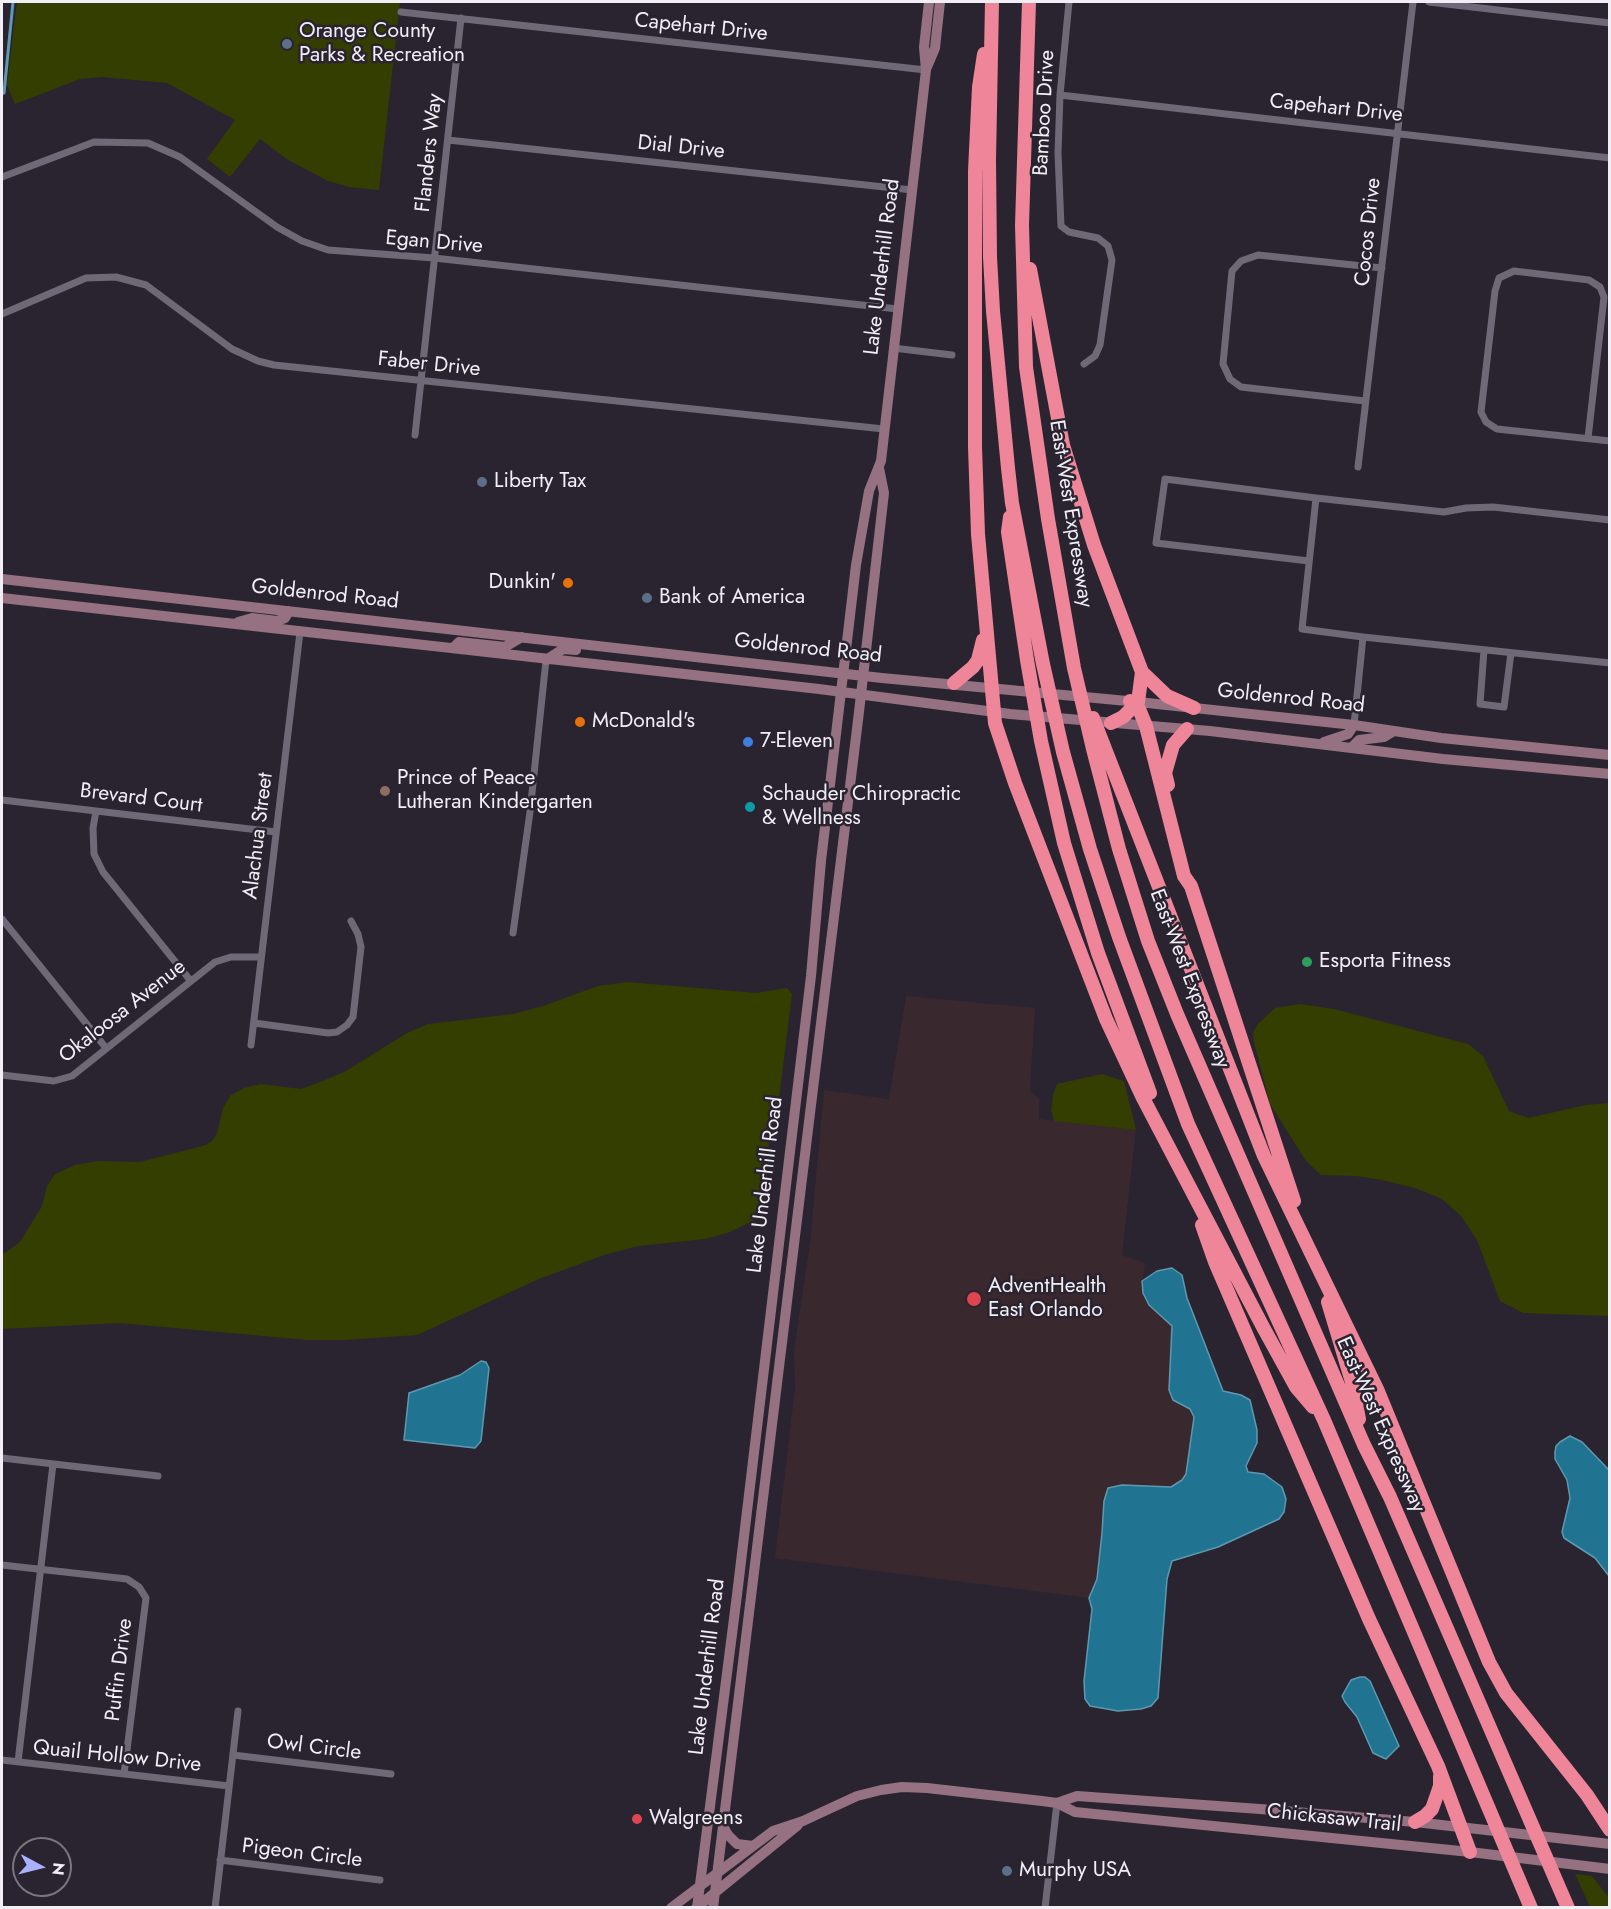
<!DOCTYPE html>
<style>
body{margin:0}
#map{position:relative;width:1611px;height:1909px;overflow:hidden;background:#292430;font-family:Jost,sans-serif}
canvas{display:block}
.frame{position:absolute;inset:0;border:3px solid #f2eef6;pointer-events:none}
.north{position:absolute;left:12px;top:1837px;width:60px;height:60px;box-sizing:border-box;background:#292430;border:2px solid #79757f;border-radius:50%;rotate:97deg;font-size:16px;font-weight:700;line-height:24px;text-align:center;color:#f2eef6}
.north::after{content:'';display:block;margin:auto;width:21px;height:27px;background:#a9b0fc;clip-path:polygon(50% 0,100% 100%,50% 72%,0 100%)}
</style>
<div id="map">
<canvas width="1611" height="1909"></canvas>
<div class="frame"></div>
<div class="north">N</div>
</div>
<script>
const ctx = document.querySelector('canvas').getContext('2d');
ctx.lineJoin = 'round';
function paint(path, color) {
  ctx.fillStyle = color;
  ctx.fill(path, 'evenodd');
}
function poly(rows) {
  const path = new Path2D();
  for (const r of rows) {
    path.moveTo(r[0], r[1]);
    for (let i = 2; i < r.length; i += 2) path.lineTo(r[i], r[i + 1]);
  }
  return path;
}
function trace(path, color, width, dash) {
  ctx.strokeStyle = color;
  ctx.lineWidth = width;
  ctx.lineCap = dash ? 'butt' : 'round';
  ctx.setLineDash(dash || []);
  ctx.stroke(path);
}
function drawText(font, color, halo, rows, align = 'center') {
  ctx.font = font + ' Jost,sans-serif';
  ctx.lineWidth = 5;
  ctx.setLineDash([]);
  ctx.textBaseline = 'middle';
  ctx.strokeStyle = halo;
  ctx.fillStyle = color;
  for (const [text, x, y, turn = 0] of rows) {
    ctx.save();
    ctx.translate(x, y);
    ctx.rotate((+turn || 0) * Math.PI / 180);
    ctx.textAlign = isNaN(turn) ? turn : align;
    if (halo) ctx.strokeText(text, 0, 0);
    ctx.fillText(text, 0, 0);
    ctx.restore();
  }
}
const medical = poly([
 [906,996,1035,1008,1030,1090,1039,1099,1039,1119,1136,1130,1122,1255,1145,1263,1142,1281,1143,1293,1149,1305,1172,1326,1169,1367,1184,1407,1190,1409,1194,1417,1186,1474,1182,1480,1171,1487,1122,1485,1104,1501,1102,1533,1097,1579,1089,1598,775,1558,795,1388,794,1350,810,1243,824,1090,889,1099]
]);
const green = poly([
 [17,2,400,2,379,190,349,187,328,181,288,160,260,139,230,177,207,159,235,120,167,83,102,77,80,79,15,104,7,85],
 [628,982,756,993,787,988,792,994,779,1099,769,1143,766,1198,758,1218,730,1232,705,1239,638,1246,604,1255,539,1279,417,1335,345,1340,308,1340,119,1323,2,1329,2,1255,20,1242,42,1206,47,1186,55,1174,75,1165,98,1161,140,1162,206,1145,212,1141,217,1133,223,1108,231,1095,244,1088,261,1084,301,1089,323,1081,346,1071,407,1033,428,1024,513,1014,543,1006,598,986],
 [1300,1004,1334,1009,1468,1044,1483,1056,1509,1111,1528,1118,1586,1105,1609,1103,1609,1316,1523,1313,1500,1301,1477,1240,1461,1216,1442,1199,1415,1188,1382,1180,1356,1176,1321,1175,1306,1161,1270,1104,1254,1042,1253,1032,1258,1024,1275,1008],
 [1102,1074,1124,1081,1136,1130,1054,1121,1051,1110,1053,1095,1057,1084],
 [1575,1874,1592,1876,1609,1898,1609,1907,1590,1907]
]);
const water = poly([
 [1172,1268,1182,1275,1187,1298,1223,1391,1241,1395,1250,1400,1257,1430,1257,1443,1246,1466,1248,1472,1264,1474,1282,1487,1286,1499,1284,1512,1279,1519,1218,1547,1172,1561,1167,1579,1158,1698,1151,1706,1141,1709,1118,1711,1090,1706,1085,1699,1084,1681,1092,1609,1089,1598,1097,1579,1102,1533,1104,1501,1108,1488,1122,1485,1171,1487,1182,1480,1186,1474,1194,1417,1190,1409,1173,1400,1169,1390,1172,1326,1149,1305,1143,1293,1142,1281,1157,1271,1172,1268],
 [481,1361,486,1362,489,1368,481,1441,475,1448,404,1440,409,1393,460,1375,481,1361],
 [1570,1436,1582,1442,1609,1470,1609,1576,1595,1558,1564,1538,1562,1532,1570,1498,1567,1480,1555,1459,1555,1452,1556,1446,1560,1442,1570,1436],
 [1360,1677,1365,1677,1370,1681,1399,1746,1386,1759,1373,1753,1357,1717,1345,1702,1342,1696,1351,1680,1360,1677]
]);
const stream = poly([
 [2,94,4,93,13,2]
]);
const street = poly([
 [1069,2,1060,95,1058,153,1061,226,1069,232,1098,238,1108,246,1112,260,1100,345,1095,356,1084,364],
 [1429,2,1610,23],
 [401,12,926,70],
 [1060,95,1610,158],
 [448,140,912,190],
 [2,177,94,142,148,143,180,157,277,227,302,241,328,250,434,258,898,309],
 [2,314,86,278,116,277,146,285,232,349,258,361,274,365,884,429],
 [893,348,952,355],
 [1365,401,1241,387,1230,379,1223,364,1232,271,1241,261,1258,255,1382,268],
 [415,435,461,18],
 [1588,438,1604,297,1600,287,1589,280,1514,271,1499,278,1495,291,1481,412,1486,422,1497,429,1610,441],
 [1358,467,1413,2],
 [1316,498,1444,512,1466,508,1493,507,1610,520],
 [1309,561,1156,543,1165,479,1316,498,1302,629,1363,637,1354,725],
 [1363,637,1610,663],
 [1484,650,1480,704,1504,707,1511,653],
 [2,800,276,832],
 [96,811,93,828,94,854,103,872,190,980],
 [2,919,106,1048],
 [513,933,530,812,546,660],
 [254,1023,328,1033,337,1032,347,1025,353,1017,361,947,358,934,351,921],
 [251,1045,300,632],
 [2,1075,54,1081,72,1076,215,962,231,957,261,957],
 [2,1458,158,1476],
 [2,1565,127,1579,139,1587,146,1598,124,1774],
 [233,1755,391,1774],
 [2,1760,229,1786],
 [18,1762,53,1464],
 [220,1860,380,1880],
 [215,1908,238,1711],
 [1045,1908,1057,1803]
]);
const secondary = poly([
 [927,67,935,48,940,2],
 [2,579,882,678,1138,702,1354,725,1441,738,1610,755],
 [2,598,819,689,1010,714,1210,731,1443,759,1610,774],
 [238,622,252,618,277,621,285,618,289,611],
 [453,648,459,642,505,647,522,637],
 [546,660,563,649,576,650],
 [1324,742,1348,734,1354,725],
 [1352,747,1359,740,1384,737,1394,731],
 [1057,1803,1077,1796,1260,1809,1415,1822,1610,1844],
 [724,1828,728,1835,737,1844,753,1846],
 [671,1908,773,1831,803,1821,857,1796,881,1790,902,1787,927,1788,1042,1801,1057,1803,1075,1812,1470,1852,1610,1869],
 [696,1908,798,1825],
 [697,1908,737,1595,811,976,821,861,856,565,869,491,881,461,926,70,924,47,929,2],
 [713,1908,859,712,884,493,879,468]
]);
const highway = poly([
 [992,2,989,160,990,257,993,311,1008,468,1012,503,1043,664,1063,752,1090,849,1119,937,1188,1124,1324,1420,1531,1908],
 [1029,2,1022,225,1026,367,1048,519,1074,668,1093,749,1119,849,1148,941,1177,1014,1364,1445,1390,1497,1568,1908],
 [984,54,979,87,975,171,975,447,978,534,995,723,1015,783,1106,1019,1143,1098,1263,1327,1296,1387,1313,1407],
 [1030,269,1063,445,1094,545,1142,672,1138,702,1123,717,1111,723],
 [1010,517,1008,532,1027,660,1041,741,1064,843,1098,953,1150,1093],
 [1142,672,1167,696,1194,708],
 [954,683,973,667,978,660,983,640],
 [1130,701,1139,709,1146,726,1184,876,1191,886,1294,1201],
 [1093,718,1264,1156,1377,1389,1489,1662,1506,1693,1587,1795,1610,1830],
 [1168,785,1165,773,1173,745,1187,729],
 [1202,1225,1215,1262,1369,1619,1438,1766,1470,1852],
 [1328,1302,1352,1382,1359,1419],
 [1415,1822,1425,1816,1432,1809,1440,1786,1440,1776]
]);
const markers = [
 [287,44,6,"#5c6f8a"],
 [482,482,6,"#5c6f8a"],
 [568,583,6,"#e8710a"],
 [647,598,6,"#5c6f8a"],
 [580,722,6,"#e8710a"],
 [748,742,6,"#3f7fe0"],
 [385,791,6,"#8d6e63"],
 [750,807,6,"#0f9aa8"],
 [1307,962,6,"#2e9e5b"],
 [974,1299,8,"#e0444e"],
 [637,1819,6,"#e0444e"],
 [1007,1871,6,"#5c6f8a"]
];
const streetNames = [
 ["Capehart Drive",701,28,6],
 ["Capehart Drive",1336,109,6],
 ["Bamboo Drive",1045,113,-87],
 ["Dial Drive",681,148,6],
 ["Flanders Way",430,153,-84],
 ["Cocos Drive",1369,232,-84],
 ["Egan Drive",434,243,5],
 ["Lake Underhill Road",883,267,-83],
 ["Faber Drive",429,365,6],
 ["East-West Expressway",1070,514,81],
 ["Goldenrod Road",325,595,6],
 ["Goldenrod Road",808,649,6],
 ["Goldenrod Road",1291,699,6],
 ["Brevard Court",141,799,7],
 ["Alachua Street",259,836,-83],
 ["East-West Expressway",1189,979,69],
 ["Okaloosa Avenue",123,1012,-38],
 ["Lake Underhill Road",766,1185,-83],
 ["East-West Expressway",1380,1425,66],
 ["Lake Underhill Road",708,1667,-83],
 ["Puffin Drive",120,1670,-83],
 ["Owl Circle",314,1748,7],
 ["Quail Hollow Drive",117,1757,6],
 ["Chickasaw Trail",1334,1819,6],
 ["Pigeon Circle",302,1854,7]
];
const poiNames = [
 ["Orange County",299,32],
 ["Parks & Recreation",299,56],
 ["Liberty Tax",494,482],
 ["Dunkin'",556,583,"right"],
 ["Bank of America",659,598],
 ["McDonald's",592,722],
 ["7-Eleven",760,742],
 ["Prince of Peace",397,779],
 ["Lutheran Kindergarten",397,803],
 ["Schauder Chiropractic",762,795],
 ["& Wellness",762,819],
 ["Esporta Fitness",1319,962],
 ["AdventHealth",988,1287],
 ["East Orlando",988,1311],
 ["Walgreens",649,1819],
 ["Murphy USA",1019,1871]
];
paint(medical, '#3a282f');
paint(green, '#343e00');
paint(water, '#207492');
trace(water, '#5f99b0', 1.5);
trace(stream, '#5f99b0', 3);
trace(street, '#6f6977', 7);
trace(secondary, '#957181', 10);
trace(highway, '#ef8599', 14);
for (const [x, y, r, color] of markers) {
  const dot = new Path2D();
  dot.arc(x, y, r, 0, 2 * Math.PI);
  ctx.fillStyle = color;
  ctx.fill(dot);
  trace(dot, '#292430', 2);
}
drawText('21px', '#f2eef6', '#292430', streetNames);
drawText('21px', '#f2eef6', '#292430', poiNames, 'left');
</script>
